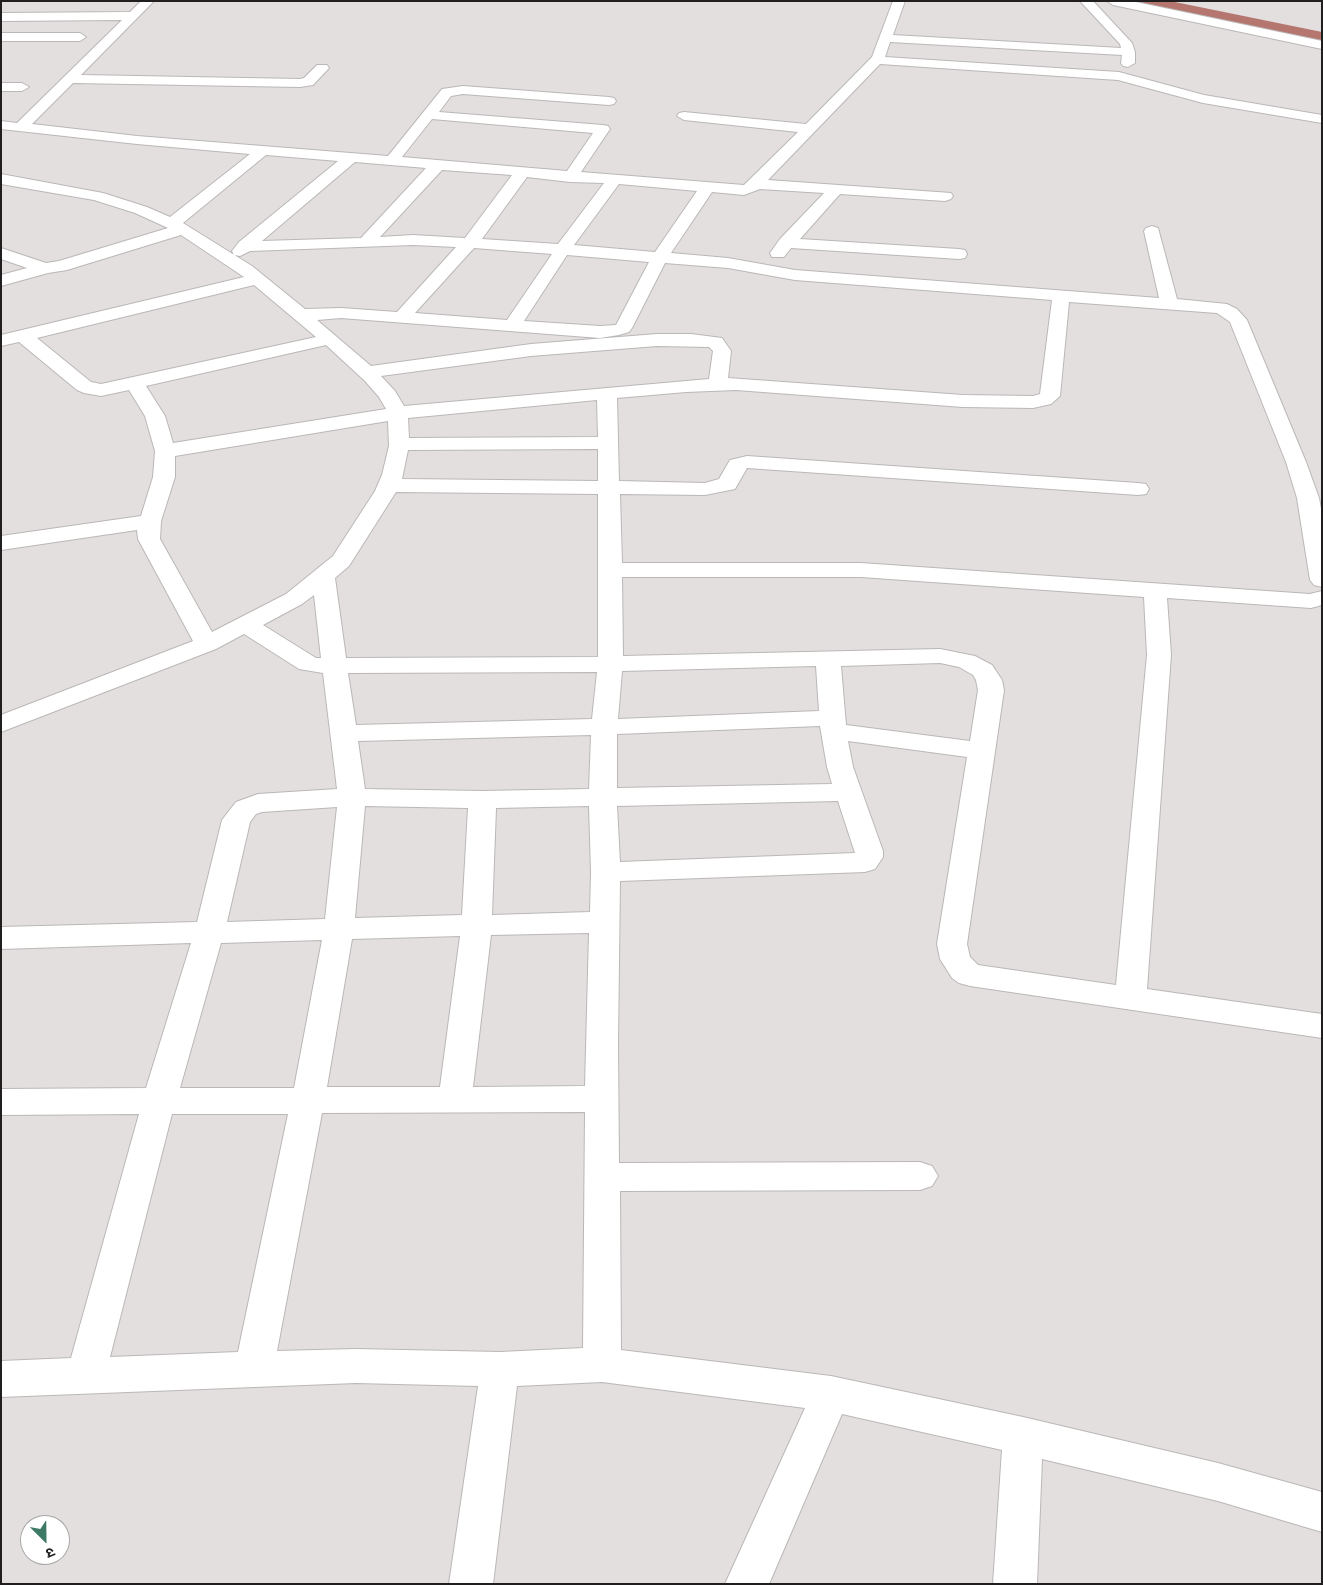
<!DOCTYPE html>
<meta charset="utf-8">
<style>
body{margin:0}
#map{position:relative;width:1323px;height:1585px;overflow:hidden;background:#e3dfdf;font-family:Mulish,"Noto Sans Devanagari",sans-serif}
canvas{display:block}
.frame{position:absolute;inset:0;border:2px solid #201e1e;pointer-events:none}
.north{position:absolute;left:20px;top:1515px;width:50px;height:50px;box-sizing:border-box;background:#fff;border:1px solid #a6a5a5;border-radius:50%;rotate:157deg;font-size:14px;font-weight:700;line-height:20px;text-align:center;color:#201e1e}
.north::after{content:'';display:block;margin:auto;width:18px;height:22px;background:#3d7a66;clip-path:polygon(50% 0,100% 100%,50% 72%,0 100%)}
</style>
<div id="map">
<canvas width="1323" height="1585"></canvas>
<div class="frame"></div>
<div class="north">उ</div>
</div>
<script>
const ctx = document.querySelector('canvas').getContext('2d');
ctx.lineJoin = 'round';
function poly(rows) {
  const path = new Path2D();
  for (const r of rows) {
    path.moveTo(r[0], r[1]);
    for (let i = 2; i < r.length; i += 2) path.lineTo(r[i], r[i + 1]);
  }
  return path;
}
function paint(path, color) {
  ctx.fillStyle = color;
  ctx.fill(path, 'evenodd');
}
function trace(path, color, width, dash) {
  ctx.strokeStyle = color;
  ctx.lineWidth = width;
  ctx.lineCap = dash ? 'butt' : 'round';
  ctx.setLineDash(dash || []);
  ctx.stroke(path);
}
const canal = poly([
 [1138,1,1170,1,1322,32,1322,42,1146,6,1141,4,1138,1]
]);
const street = poly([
 [141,1,154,1,81,75,300,79,304,78,317,65,327,65,329,68,313,85,300,87,73,83,32,124,137,136,388,156,442,89,463,86,609,97,614,98,616,101,614,104,609,105,463,94,451,96,439,112,603,125,608,126,610,129,581,172,744,185,798,132,684,120,677,116,679,113,684,112,806,124,872,57,893,1,905,1,893,35,1121,48,1120,44,1080,1,1093,1,1132,43,1135,52,1135,63,1128,67,1123,66,1121,63,1122,55,890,42,885,57,1119,72,1204,95,1322,115,1322,123,1203,103,1118,80,880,64,768,180,951,193,953,196,951,199,945,201,840,194,800,239,959,249,965,250,967,254,965,258,959,259,791,248,784,257,772,257,770,253,780,239,824,193,760,189,744,195,712,192,671,253,728,258,795,270,1159,298,1144,231,1146,228,1152,226,1158,228,1177,299,1227,304,1237,309,1247,320,1306,462,1319,498,1322,514,1322,587,1314,585,1310,580,1297,498,1286,462,1230,322,1217,313,1069,302,1060,396,1051,404,1033,408,963,407,736,390,686,392,617,398,619,481,705,483,719,479,730,460,747,456,1138,483,1146,484,1149,489,1146,494,1138,495,747,468,735,489,705,495,620,494,622,563,861,563,1310,594,1322,591,1322,605,1311,608,1167,598,1171,655,1147,989,1322,1014,1322,1038,970,986,959,983,952,978,940,959,937,944,967,757,848,741,853,767,883,851,883,857,875,869,865,872,620,881,618,1044,619,1163,920,1162,932,1166,938,1176,932,1186,920,1190,620,1191,621,1350,831,1376,1023,1417,1218,1463,1322,1492,1322,1532,1218,1501,1042,1459,1037,1584,993,1584,1002,1450,842,1414,769,1584,725,1584,805,1408,602,1382,517,1386,493,1584,449,1584,478,1386,356,1383,1,1397,1,1361,71,1358,139,1114,1,1115,1,1089,146,1088,191,943,1,949,1,927,197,922,222,820,236,802,258,794,337,789,323,673,299,669,244,634,216,649,1,732,1,715,193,641,138,539,137,530,1,550,1,536,141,516,153,477,155,451,145,416,129,390,101,396,84,393,77,390,19,342,1,346,1,335,244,277,181,235,67,270,48,273,1,286,1,275,27,268,1,259,1,248,46,263,59,261,168,228,135,213,94,200,1,184,1,174,103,193,147,207,170,217,250,154,137,144,1,129,1,121,17,123,122,20,1,21,1,13,130,12,141,1],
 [432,119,593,133,567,171,402,157,432,119],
 [266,155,338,161,239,242,232,251,234,255,240,256,250,251,413,245,456,247,397,312,341,308,305,309,252,266,183,223,266,155],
 [355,162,426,168,361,238,262,241,355,162],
 [442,170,512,175,465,238,413,235,380,237,442,170],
 [527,177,570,182,604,183,558,244,482,239,527,177],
 [619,184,697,191,655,252,574,245,619,184],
 [474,248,552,254,507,320,415,313,474,248],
 [567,255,649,262,616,325,600,326,524,321,567,255],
 [665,263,728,268,795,280,1052,300,1040,394,1033,396,963,395,728,378,731,351,722,338,691,334,657,334,531,344,371,366,317,320,341,318,600,338,619,335,629,332,632,328,665,263],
 [254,285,316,337,101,384,91,382,37,338,254,285],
 [326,345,365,381,379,397,386,409,173,443,165,416,146,386,326,345],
 [657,346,709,347,713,351,709,379,404,406,395,391,381,376,531,356,657,346],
 [597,400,598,437,409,438,408,418,597,400],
 [388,421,389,446,382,475,375,491,333,556,286,594,212,632,160,539,161,521,175,477,175,456,388,421],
 [598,449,598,481,402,479,408,450,598,449],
 [396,492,598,494,598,657,346,658,335,578,349,566,396,492],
 [622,577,861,577,1144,597,1147,655,1116,985,978,965,970,957,967,944,1004,690,1002,680,992,665,975,656,940,649,623,656,622,577],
 [314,595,321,658,316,658,263,625,302,604,314,595],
 [940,663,959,667,973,675,976,680,978,690,970,741,846,725,841,666,940,663],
 [816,666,819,711,618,719,622,671,816,666],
 [597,672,592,719,356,725,348,673,597,672],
 [820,726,827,767,832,784,617,788,617,734,820,726],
 [591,735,589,789,482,791,365,789,358,741,591,735],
 [838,801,855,853,620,862,617,806,838,801],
 [365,806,468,808,462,915,355,918,365,806],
 [589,806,591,872,590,912,492,915,496,808,589,806],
 [337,807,325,919,227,922,250,822,256,814,262,812,337,807],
 [589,933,585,1086,473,1087,491,935,589,933],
 [460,936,440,1087,327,1087,352,939,460,936],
 [322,940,294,1088,180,1088,221,943,322,940],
 [585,1112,583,1348,500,1352,356,1349,277,1351,322,1113,585,1112],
 [172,1114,288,1114,238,1352,110,1357,172,1114],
 [1107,1,1131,1,1322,41,1322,49,1113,5,1107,1],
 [1,33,80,33,86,37,80,41,1,41,1,33],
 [1,83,22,83,29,87,22,91,1,91,1,83]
]);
paint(canal, '#b4766e');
trace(street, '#bbb7b7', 2);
paint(street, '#fff');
</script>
